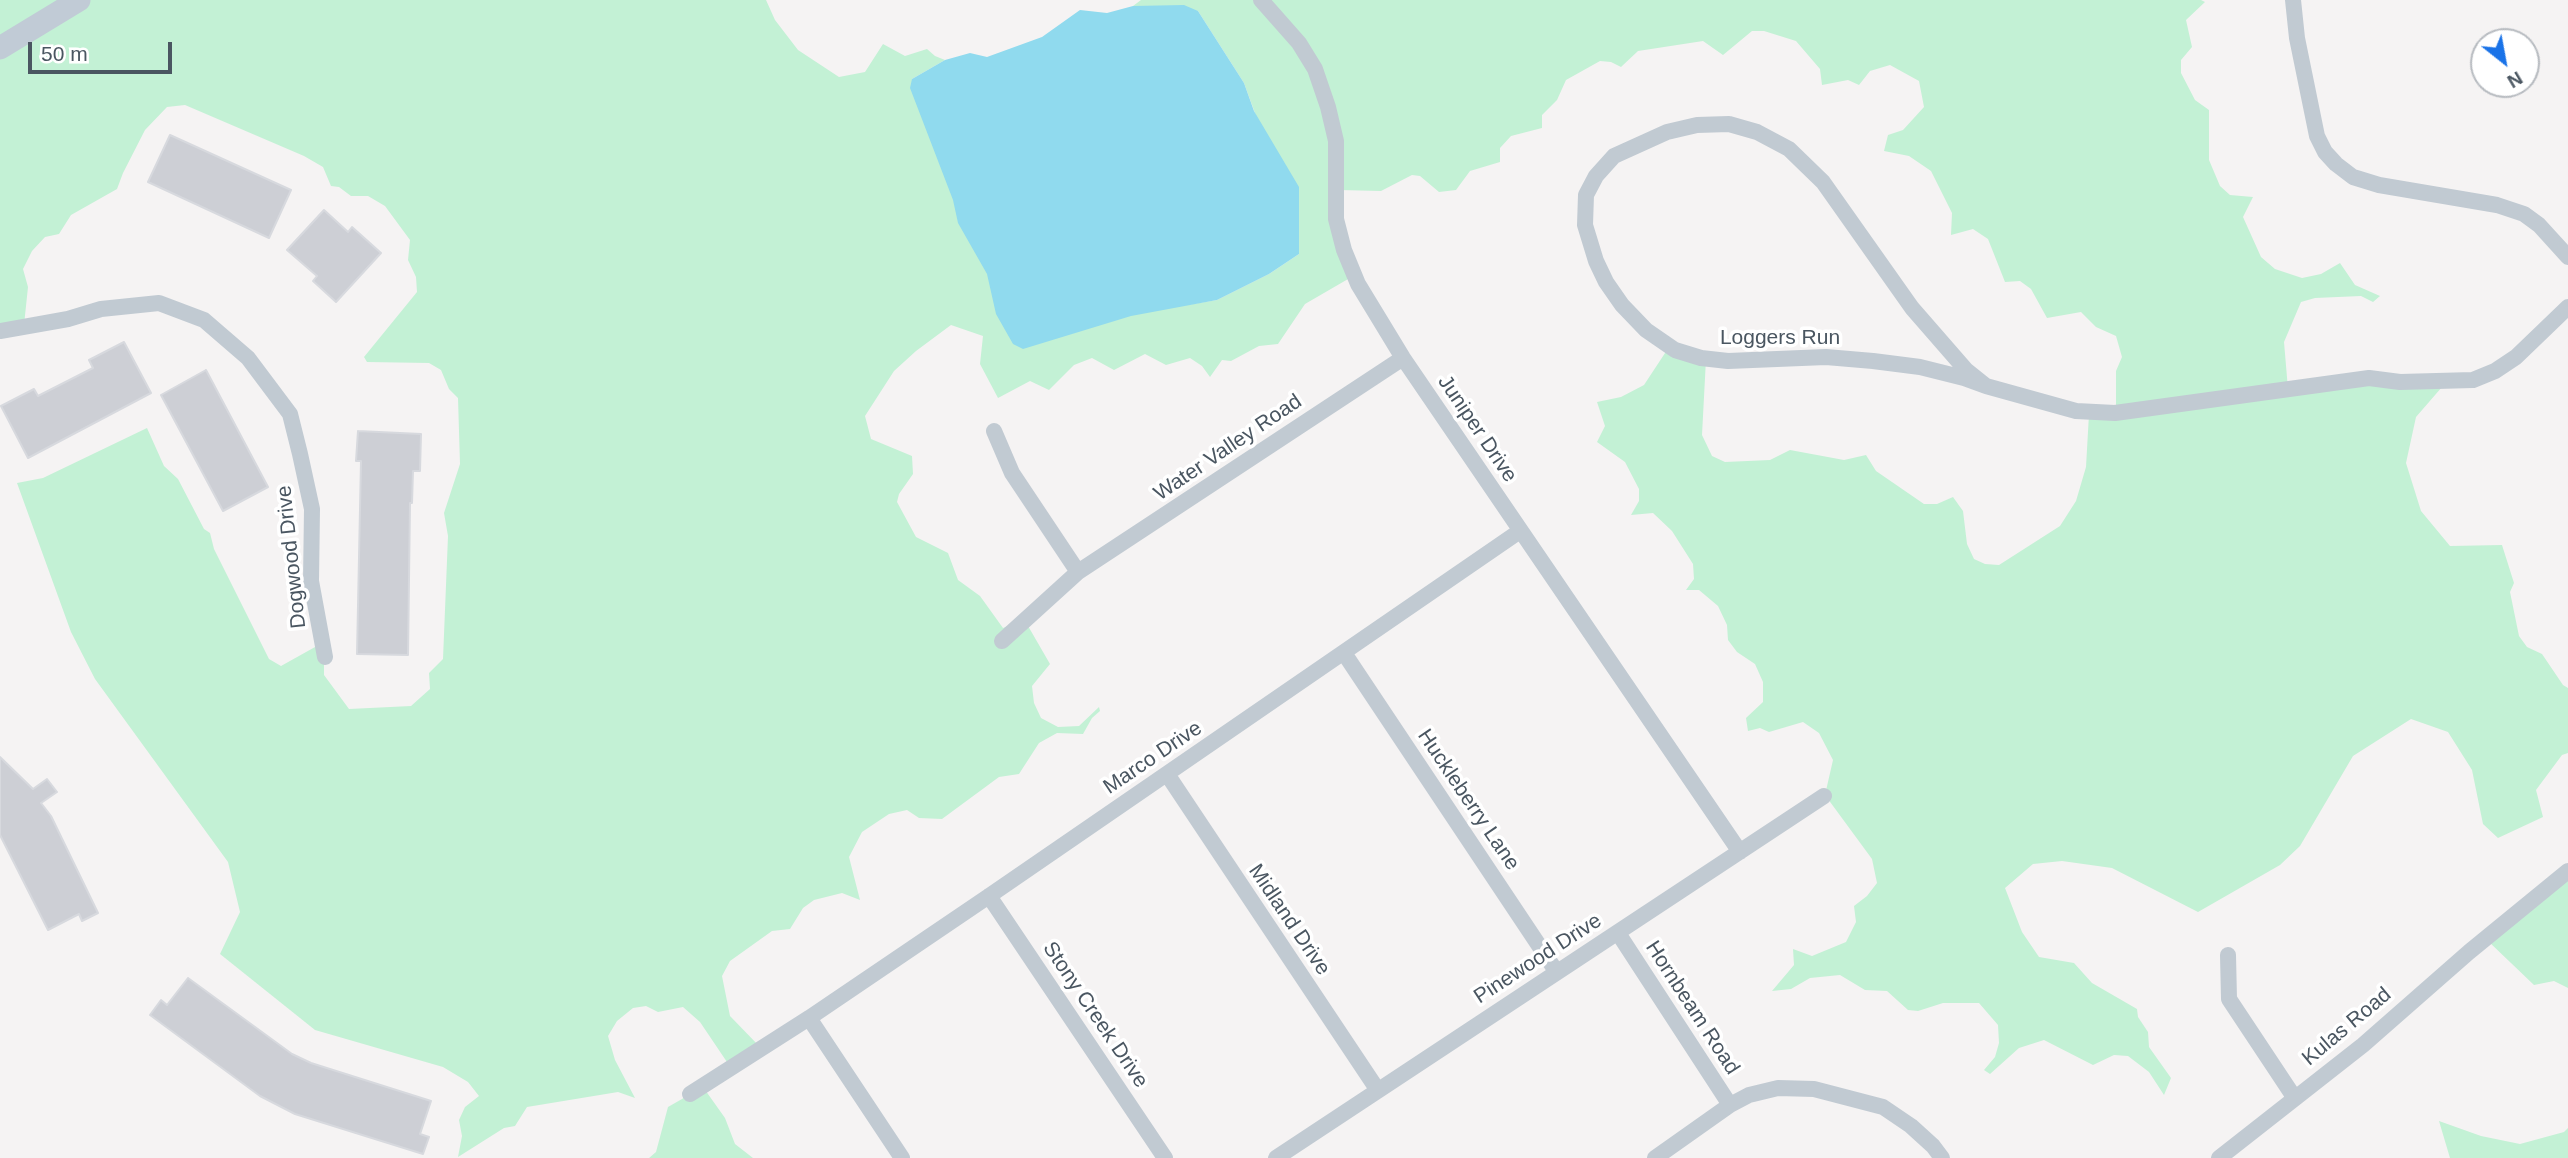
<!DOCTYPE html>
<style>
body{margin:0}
#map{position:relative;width:2568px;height:1158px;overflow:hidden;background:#f5f3f3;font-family:Helvetica,sans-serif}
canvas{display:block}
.north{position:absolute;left:2470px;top:28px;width:70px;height:70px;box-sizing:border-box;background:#fff;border:2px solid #b7bbc0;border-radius:50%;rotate:149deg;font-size:19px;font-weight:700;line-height:28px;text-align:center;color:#4a5661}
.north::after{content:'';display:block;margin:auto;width:24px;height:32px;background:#1a73e8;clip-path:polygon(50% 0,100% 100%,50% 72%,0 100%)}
.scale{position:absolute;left:28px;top:42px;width:144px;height:32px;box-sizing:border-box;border:4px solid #4a5661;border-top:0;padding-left:9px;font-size:21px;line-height:24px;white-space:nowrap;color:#4a5661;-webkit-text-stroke:5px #fff;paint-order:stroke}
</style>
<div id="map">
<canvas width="2568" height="1158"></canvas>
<div class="north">N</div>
<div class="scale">50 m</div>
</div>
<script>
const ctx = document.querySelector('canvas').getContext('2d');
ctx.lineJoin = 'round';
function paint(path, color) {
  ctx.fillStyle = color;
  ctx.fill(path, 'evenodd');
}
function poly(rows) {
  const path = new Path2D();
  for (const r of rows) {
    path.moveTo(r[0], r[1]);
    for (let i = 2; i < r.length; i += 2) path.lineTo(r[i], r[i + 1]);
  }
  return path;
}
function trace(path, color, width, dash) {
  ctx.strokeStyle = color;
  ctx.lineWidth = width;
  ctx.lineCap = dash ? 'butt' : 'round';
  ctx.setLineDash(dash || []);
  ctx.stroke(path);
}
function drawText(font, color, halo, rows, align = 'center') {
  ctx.font = font + ' Helvetica,sans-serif';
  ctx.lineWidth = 7;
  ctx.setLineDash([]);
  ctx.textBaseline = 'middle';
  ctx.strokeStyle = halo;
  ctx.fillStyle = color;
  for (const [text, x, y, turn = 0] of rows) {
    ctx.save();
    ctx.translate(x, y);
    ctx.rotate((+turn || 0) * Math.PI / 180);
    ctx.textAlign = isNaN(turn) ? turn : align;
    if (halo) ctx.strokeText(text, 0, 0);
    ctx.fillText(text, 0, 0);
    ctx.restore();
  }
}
const green = poly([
 [0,0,766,0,775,20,798,50,839,77,865,72,883,44,905,56,927,49,935,56,945,60,912,79,1144,312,1217,300,1269,274,1299,254,1263,135,1244,83,1198,11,1133,6,1141,0,2201,0,2205,2,2186,20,2192,47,2181,60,2181,73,2195,100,2209,110,2209,160,2220,186,2230,195,2253,197,2243,217,2261,257,2275,269,2302,278,2321,274,2340,263,2355,285,2380,296,2373,302,2361,296,2315,298,2301,302,2284,342,2288,389,2372,379,2442,387,2416,417,2406,463,2421,511,2450,546,2502,545,2514,583,2510,592,2519,636,2527,647,2542,654,2563,685,2568,688,2568,753,2562,755,2536,790,2543,817,2498,838,2483,824,2472,770,2448,732,2411,719,2353,756,2300,846,2280,865,2198,912,2112,868,2062,861,2033,864,2005,888,2022,932,2039,957,2074,963,2092,983,2137,1009,2138,1017,2148,1032,2149,1047,2171,1078,2164,1095,2149,1072,2128,1056,2114,1055,2093,1065,2044,1040,2019,1048,1990,1074,1984,1070,1995,1057,1999,1043,1998,1025,1979,1003,1943,1003,1918,1011,1908,1010,1887,991,1865,990,1840,975,1810,978,1791,989,1772,991,1794,965,1793,949,1812,956,1846,942,1856,922,1854,906,1867,896,1877,883,1872,859,1825,795,1833,760,1819,733,1803,722,1769,732,1760,728,1748,731,1746,718,1763,702,1763,682,1755,664,1737,652,1728,640,1727,625,1718,606,1699,590,1686,590,1694,579,1693,564,1672,531,1653,513,1631,515,1639,501,1639,489,1625,462,1597,442,1605,426,1597,402,1621,397,1644,385,1669,347,1706,359,1702,435,1712,456,1725,462,1770,460,1790,450,1844,460,1866,455,1876,471,1924,504,1937,504,1953,497,1963,511,1967,544,1974,559,1985,564,1999,565,2060,526,2076,501,2086,467,2089,414,2116,411,2116,371,2122,357,2116,336,2096,327,2081,312,2047,318,2031,289,2020,281,2005,282,1988,239,1973,229,1951,235,1952,213,1931,171,1909,156,1884,151,1888,135,1903,130,1924,107,1919,81,1890,65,1870,71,1859,85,1848,80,1822,85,1820,69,1796,41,1764,31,1752,31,1723,55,1703,41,1638,51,1621,67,1611,62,1600,61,1566,80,1557,100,1542,115,1542,128,1511,136,1500,148,1500,162,1470,171,1456,190,1439,192,1420,176,1412,175,1381,191,1339,190,1338,217,1355,275,1305,304,1278,344,1259,346,1231,361,1222,360,1210,377,1202,366,1190,358,1166,365,1145,354,1114,370,1092,358,1074,365,1049,390,1030,381,998,398,980,364,983,336,951,325,916,351,894,371,865,416,871,439,912,456,913,474,899,494,897,502,916,537,948,553,958,580,980,596,1003,628,1024,619,1050,664,1032,686,1034,703,1041,718,1058,727,1079,726,1099,707,1100,711,1092,718,1083,734,1057,733,1039,743,1019,774,999,777,942,819,919,818,907,810,889,814,862,832,849,857,860,900,842,893,814,900,803,908,790,929,772,931,730,961,722,976,730,1016,761,1048,729,1065,700,1022,683,1007,658,1012,646,1006,633,1008,617,1021,608,1036,615,1060,635,1098,618,1092,527,1107,515,1126,504,1128,458,1157,462,1136,459,1120,465,1107,479,1096,468,1082,443,1067,315,1030,220,954,240,912,228,862,95,679,71,632,17,483,43,478,147,428,164,466,178,479,204,529,210,533,214,549,269,659,281,666,324,642,324,675,349,709,411,706,430,689,429,673,443,659,448,536,444,513,460,464,458,398,449,389,441,370,429,363,367,362,364,357,417,292,416,277,408,260,410,240,385,206,368,196,351,196,339,187,331,186,323,167,304,156,185,105,167,107,145,130,123,173,117,189,71,215,59,234,45,237,32,251,23,269,28,287,24,325,0,327],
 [2568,874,2568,988,2554,981,2534,985,2488,941],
 [703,1087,725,1118,735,1144,753,1158,649,1158,656,1152,668,1107],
 [2439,1121,2481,1136,2520,1144,2564,1132,2568,1128,2568,1158,2450,1158]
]);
const water = poly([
 [1184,5,1198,11,1244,83,1254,111,1299,187,1299,254,1269,274,1217,300,1131,316,1023,349,1013,344,996,314,987,274,958,223,953,200,910,88,912,79,945,60,970,53,987,57,1042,37,1080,10,1107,13,1133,6]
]);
const building = poly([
 [170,135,291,190,269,238,148,182,170,135],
 [324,210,348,232,352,227,381,253,336,302,313,281,317,276,287,250,324,210],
 [124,342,151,393,28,458,1,406,34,389,38,396,93,368,89,360,124,342],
 [206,370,268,487,223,511,161,395,206,370],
 [358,431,421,434,420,471,413,471,412,503,410,503,408,655,357,654,361,461,356,461,358,431],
 [0,757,33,789,47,779,57,792,41,803,51,816,98,913,82,921,79,914,48,930,0,835,0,757],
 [188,978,292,1054,311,1063,431,1101,420,1134,429,1137,423,1154,295,1114,260,1096,150,1015,161,1000,167,1005,188,978]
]);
const street = poly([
 [1261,0,1299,43,1315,69,1328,107,1336,141,1336,219,1344,250,1358,284,1403,358,1740,852],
 [2293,0,2297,38,2317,136,2325,152,2336,164,2353,177,2379,185,2497,205,2524,214,2539,225,2568,257],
 [1729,124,1757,132,1789,149,1823,182,1912,308,1966,370,1986,386,1964,378,1920,367,1873,361,1826,357,1728,361,1701,358,1675,350,1646,330,1622,305,1606,282,1596,261,1585,225,1586,195,1596,176,1614,156,1667,132,1697,125,1729,124],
 [0,331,68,319,101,309,159,303,204,320,248,358,290,414,300,454,312,509,311,581,325,657],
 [1986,386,2076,411,2115,413,2369,378,2400,382,2473,380,2495,371,2516,357,2568,307],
 [994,431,1012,473,1078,572],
 [1002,641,1078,572,1403,358],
 [1344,653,1556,971],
 [1167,774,1377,1089],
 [989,896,1165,1158],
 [1618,933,1730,1105],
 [2228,955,2229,999,2294,1097],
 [809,1018,902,1158],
 [690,1094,809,1018,989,896,1520,531],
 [1276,1158,1824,796],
 [1655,1158,1730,1105,1749,1095,1778,1088,1814,1089,1883,1107,1911,1126,1933,1146,1942,1158],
 [2219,1158,2363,1045,2469,952,2568,871]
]);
const secondary = poly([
 [0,48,79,0]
]);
const streetNames = [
 ["Loggers Run",1780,338],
 ["Juniper Drive",1477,429,56],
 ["Water Valley Road",1228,448,-34],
 ["Dogwood Drive",292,557,-96],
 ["Marco Drive",1153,758,-34],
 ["Huckleberry Lane",1468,800,56],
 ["Midland Drive",1289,920,56],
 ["Pinewood Drive",1538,959,-33],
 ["Hornbeam Road",1692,1008,57],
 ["Stony Creek Drive",1095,1015,56],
 ["Kulas Road",2347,1027,-40]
];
paint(green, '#c3f1d5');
paint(water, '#90daee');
paint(building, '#cdcfd5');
trace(building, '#d7d9de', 2);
trace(street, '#c1cad2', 16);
trace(secondary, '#c1cbd6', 23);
drawText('21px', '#4a5661', '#fff', streetNames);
</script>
